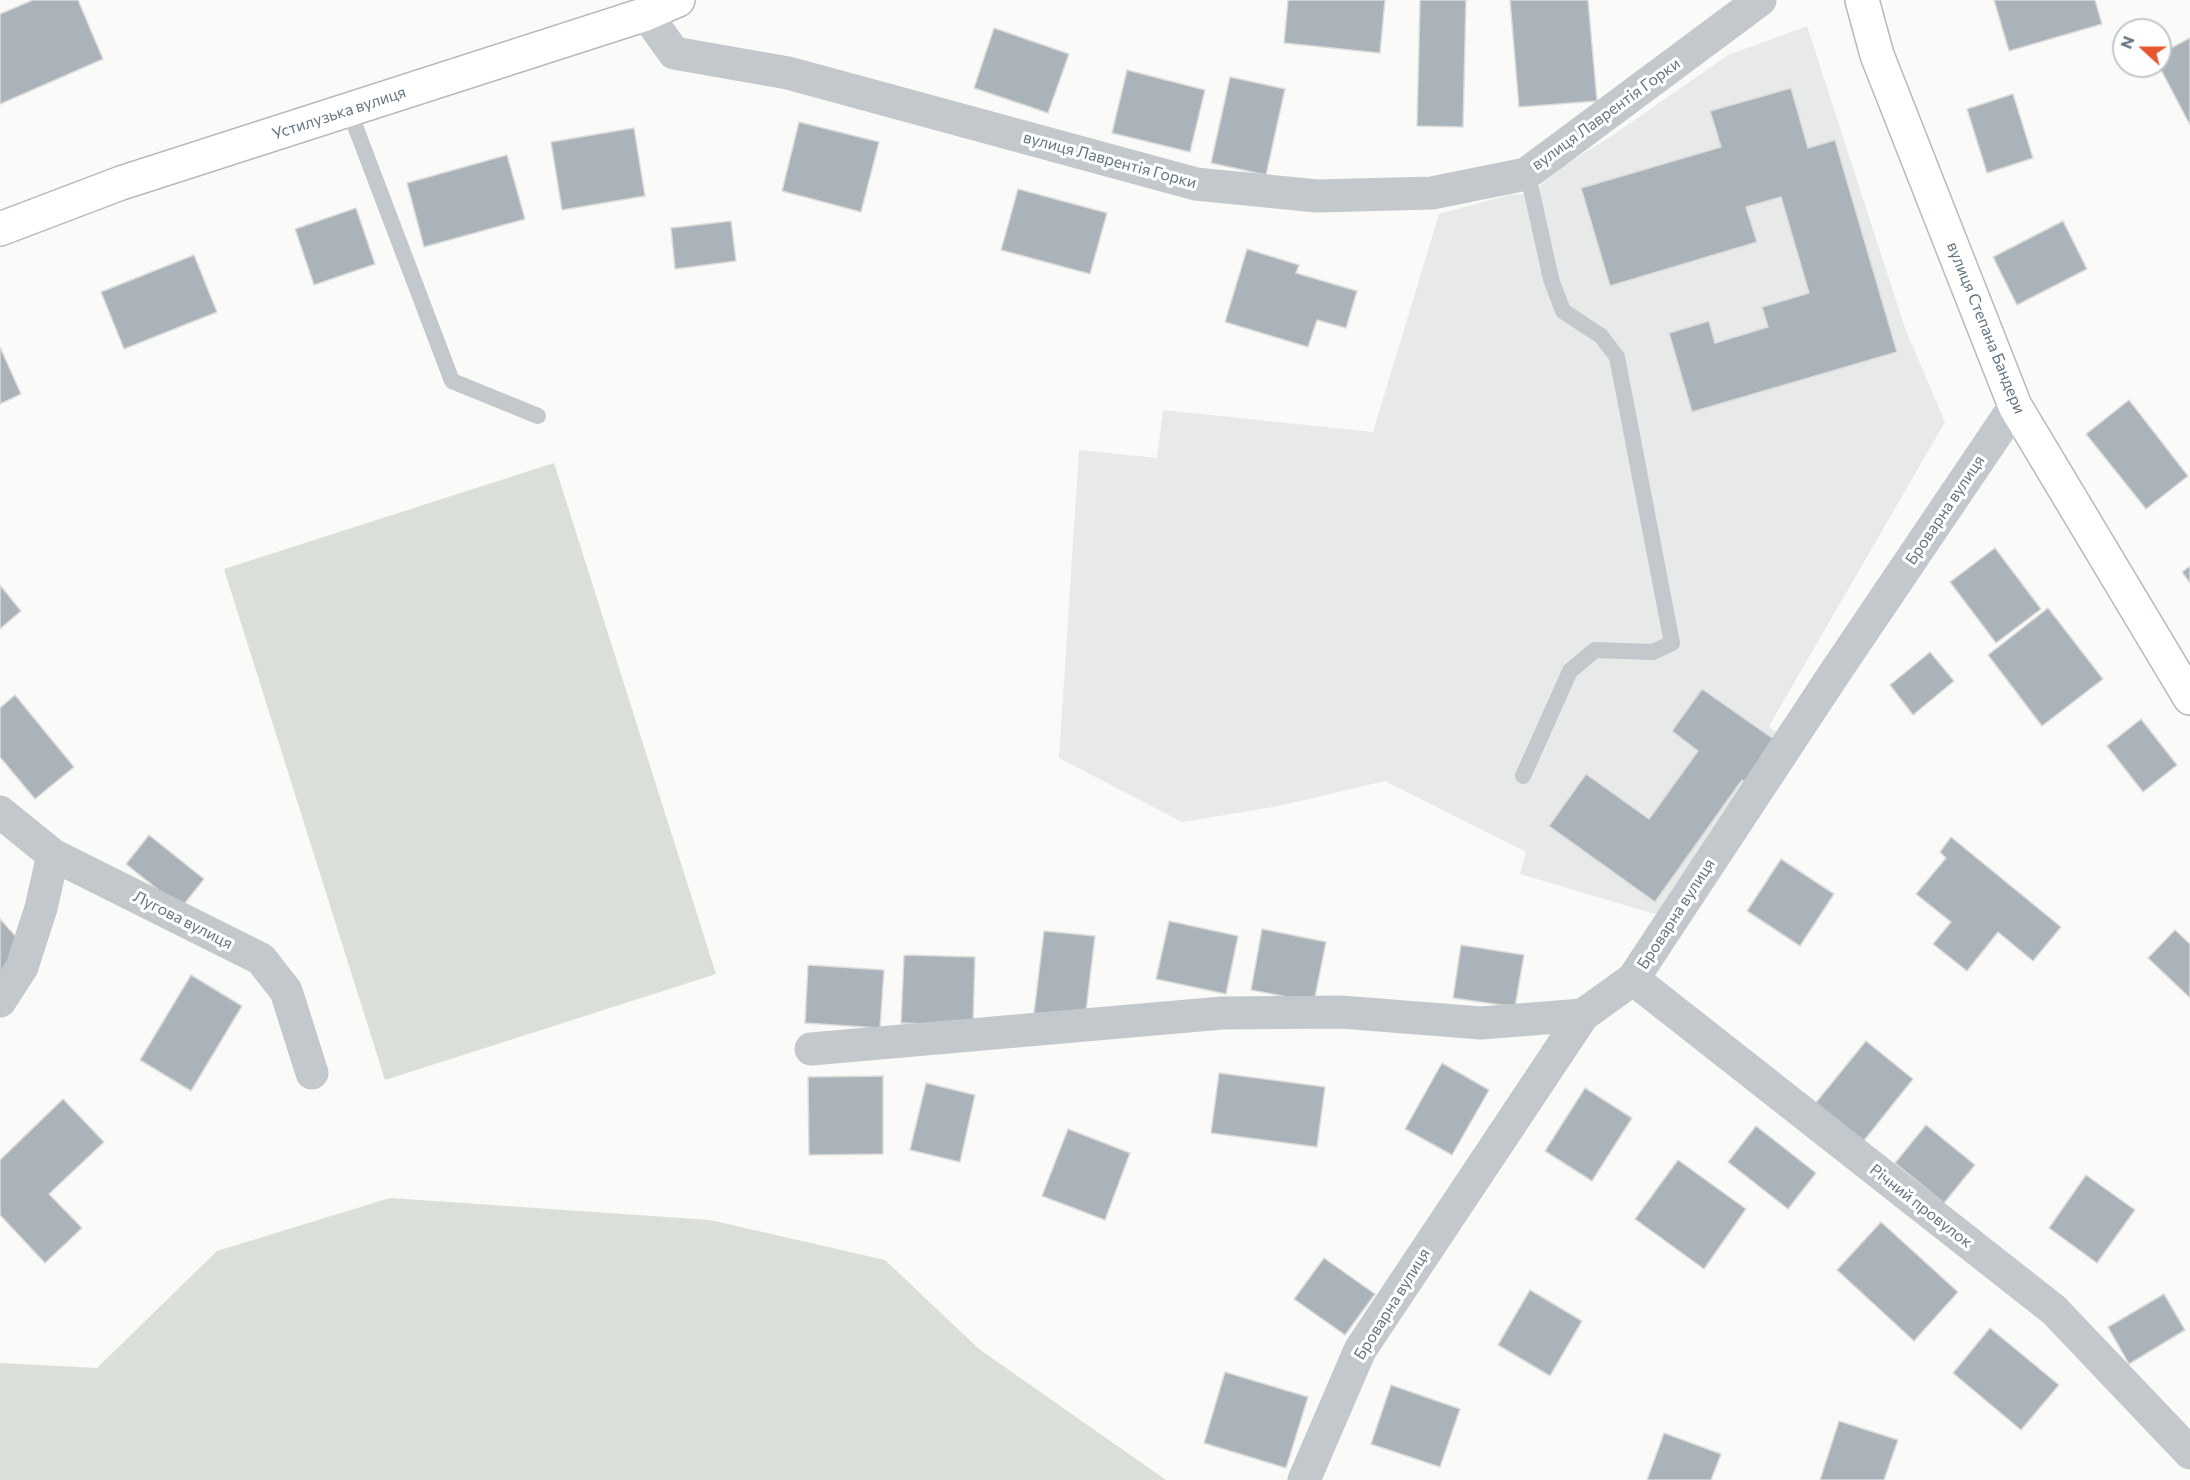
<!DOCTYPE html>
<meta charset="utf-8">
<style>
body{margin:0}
#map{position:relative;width:2190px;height:1480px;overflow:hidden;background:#fafaf8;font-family:Commissioner,sans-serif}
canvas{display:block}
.north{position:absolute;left:2112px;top:18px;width:60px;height:60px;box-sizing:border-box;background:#fff;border:2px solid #c1c8cd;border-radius:50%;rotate:291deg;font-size:16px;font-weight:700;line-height:24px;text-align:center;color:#657683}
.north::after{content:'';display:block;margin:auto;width:21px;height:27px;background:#e4572e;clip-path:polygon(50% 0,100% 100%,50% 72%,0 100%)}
</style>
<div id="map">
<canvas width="2190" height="1480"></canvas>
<div class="north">N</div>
</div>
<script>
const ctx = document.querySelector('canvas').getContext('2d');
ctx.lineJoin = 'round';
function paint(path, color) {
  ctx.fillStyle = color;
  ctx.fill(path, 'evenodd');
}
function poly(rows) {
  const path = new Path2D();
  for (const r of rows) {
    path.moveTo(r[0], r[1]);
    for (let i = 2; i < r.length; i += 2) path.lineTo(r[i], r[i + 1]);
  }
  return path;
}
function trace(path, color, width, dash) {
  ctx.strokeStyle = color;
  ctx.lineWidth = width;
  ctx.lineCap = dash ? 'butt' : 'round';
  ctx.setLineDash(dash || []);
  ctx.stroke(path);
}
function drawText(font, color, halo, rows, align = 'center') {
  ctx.font = font + ' Commissioner,sans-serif';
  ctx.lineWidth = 6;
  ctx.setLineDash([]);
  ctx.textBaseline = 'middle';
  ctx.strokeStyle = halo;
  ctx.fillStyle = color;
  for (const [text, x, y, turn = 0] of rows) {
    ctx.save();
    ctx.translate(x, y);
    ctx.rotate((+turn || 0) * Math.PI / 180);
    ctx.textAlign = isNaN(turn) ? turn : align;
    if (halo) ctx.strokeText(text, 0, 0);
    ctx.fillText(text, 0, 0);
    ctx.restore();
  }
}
const built = poly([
 [1807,26,1905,328,1945,422,1769,726,1780,736,1658,915,1520,874,1526,852,1385,781,1279,806,1182,822,1059,758,1079,450,1157,458,1163,410,1373,432,1439,214,1509,195,1532,193,1562,167,1616,133,1728,55]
]);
const green = poly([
 [554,463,716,974,385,1080,224,569],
 [390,1198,710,1220,885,1260,979,1349,1166,1480,0,1480,0,1363,97,1368,217,1251]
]);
const building = poly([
 [33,0,78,0,103,59,0,104,0,14,33,0],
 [1288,0,1385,0,1380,53,1284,43,1288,0],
 [1420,0,1466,0,1463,127,1417,126,1420,0],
 [1510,0,1588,0,1597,101,1519,107,1510,0],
 [1994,0,2095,0,2102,24,2009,51,1994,0],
 [994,28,1069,54,1048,113,974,88,994,28],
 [2190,38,2190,125,2159,66,2160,54,2190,38],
 [1127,70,1205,90,1190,152,1112,133,1127,70],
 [1230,77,1285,89,1266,175,1211,163,1230,77],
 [1791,88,1808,148,1835,140,1897,352,1692,412,1669,333,1709,321,1715,343,1768,327,1762,307,1809,293,1781,197,1746,207,1757,242,1610,286,1581,188,1721,147,1710,111,1791,88],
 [2013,94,2033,158,1987,173,1967,109,2013,94],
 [799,122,879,142,861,212,782,191,799,122],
 [634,128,645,196,562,210,551,142,634,128],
 [507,155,525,219,424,247,407,183,507,155],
 [1018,189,1107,213,1090,274,1001,250,1018,189],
 [356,208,375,264,314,285,295,229,356,208],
 [731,221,736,261,675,269,671,228,731,221],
 [2063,221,2087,269,2017,305,1993,257,2063,221],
 [1247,249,1299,265,1296,273,1357,291,1346,328,1317,320,1308,347,1225,322,1247,249],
 [194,255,217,312,124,349,101,292,194,255],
 [0,347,21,394,0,404,0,347],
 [2129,400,2188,476,2146,509,2086,434,2129,400],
 [1995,548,2041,609,1996,643,1950,582,1995,548],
 [2190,566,2190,583,2182,572,2190,566],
 [0,585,21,611,0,629,0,585],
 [2048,608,2103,679,2042,726,1988,655,2048,608],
 [1930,652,1954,681,1913,715,1890,685,1930,652],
 [1702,689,1775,740,1745,782,1742,780,1655,902,1549,826,1586,774,1649,819,1698,751,1672,731,1702,689],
 [15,695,74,767,35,799,0,757,0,708,15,695],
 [2141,719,2177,765,2143,792,2107,746,2141,719],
 [149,835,204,879,181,908,126,864,149,835],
 [1951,837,2061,927,2033,961,1998,932,1967,971,1933,944,1951,922,1916,894,1946,858,1940,852,1951,837],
 [1781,859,1834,894,1800,946,1747,911,1781,859],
 [0,919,26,948,0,972,0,919],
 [1169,921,1238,936,1226,994,1156,979,1169,921],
 [1262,929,1326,942,1314,1002,1251,990,1262,929],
 [2175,930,2190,944,2190,998,2148,958,2175,930],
 [1044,931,1095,936,1085,1019,1034,1013,1044,931],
 [1461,945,1524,955,1515,1007,1453,998,1461,945],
 [904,955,975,957,973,1026,901,1023,904,955],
 [808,965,884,970,880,1028,805,1023,808,965],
 [191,975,242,1006,191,1091,140,1060,191,975],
 [1866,1041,1913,1079,1862,1143,1814,1105,1866,1041],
 [1442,1063,1489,1090,1452,1155,1405,1129,1442,1063],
 [1219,1073,1325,1087,1317,1147,1211,1133,1219,1073],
 [883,1076,883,1154,809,1155,808,1077,883,1076],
 [926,1083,975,1095,960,1162,910,1150,926,1083],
 [1585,1088,1632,1118,1592,1181,1545,1151,1585,1088],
 [63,1099,104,1142,49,1194,82,1228,45,1263,0,1215,0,1160,63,1099],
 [1926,1125,1975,1165,1944,1203,1895,1163,1926,1125],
 [1756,1126,1816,1173,1788,1209,1728,1162,1756,1126],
 [1068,1129,1130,1153,1105,1220,1042,1196,1068,1129],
 [1678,1160,1746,1209,1704,1269,1635,1219,1678,1160],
 [2086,1175,2135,1210,2097,1263,2049,1228,2086,1175],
 [1881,1222,1958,1292,1914,1341,1837,1270,1881,1222],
 [1324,1258,1375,1294,1345,1335,1294,1299,1324,1258],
 [1530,1290,1582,1321,1550,1376,1498,1345,1530,1290],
 [2164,1294,2185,1330,2129,1364,2108,1327,2164,1294],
 [1990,1328,2059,1385,2021,1430,1953,1373,1990,1328],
 [1225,1372,1308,1397,1286,1468,1204,1443,1225,1372],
 [1391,1385,1460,1409,1440,1467,1371,1444,1391,1385],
 [1839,1421,1898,1440,1884,1480,1820,1480,1839,1421],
 [1664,1433,1721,1454,1711,1480,1647,1480,1664,1433]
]);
const lane = poly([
 [349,110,452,381,538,416],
 [1523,776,1570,671,1595,650,1653,652,1672,643,1617,357,1601,336,1563,311,1551,279,1532,193,1526,174]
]);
const street = poly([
 [646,14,674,53,788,73,1196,184,1317,196,1432,193,1526,174,1760,0],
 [0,812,53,855,261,959,286,991,312,1073],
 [1633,979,2054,1310,2190,1453],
 [0,1001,22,967,41,908,53,855],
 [811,1049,1222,1013,1341,1012,1481,1023,1583,1015],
 [1304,1480,1360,1350,1583,1015,1633,979,1834,674,2015,406]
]);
const primary = poly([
 [1862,0,1877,55,2015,406,2190,698],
 [0,229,121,183,646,14,678,0]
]);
const streetNames = [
 ["Устилузька вулиця",339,113,-18],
 ["вулиця Лаврентія Горки",1606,114,-36],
 ["вулиця Лаврентія Горки",1110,160,15],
 ["вулиця Степана Бандери",1986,328,68],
 ["Броварна вулиця",1945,510,-56],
 ["Броварна вулиця",1676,914,-57],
 ["Лугова вулиця",183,920,27],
 ["Річний провулок",1921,1206,38],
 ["Броварна вулиця",1392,1304,-58]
];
paint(built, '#e8e9e9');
paint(green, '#dadfd7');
paint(building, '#aab3b9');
trace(building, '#dcdcda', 1.5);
trace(primary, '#b5babe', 36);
trace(lane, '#c3c8cc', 16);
trace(street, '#c3c8cc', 33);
trace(primary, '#fff', 33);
drawText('16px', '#657683', '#fff', streetNames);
</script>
